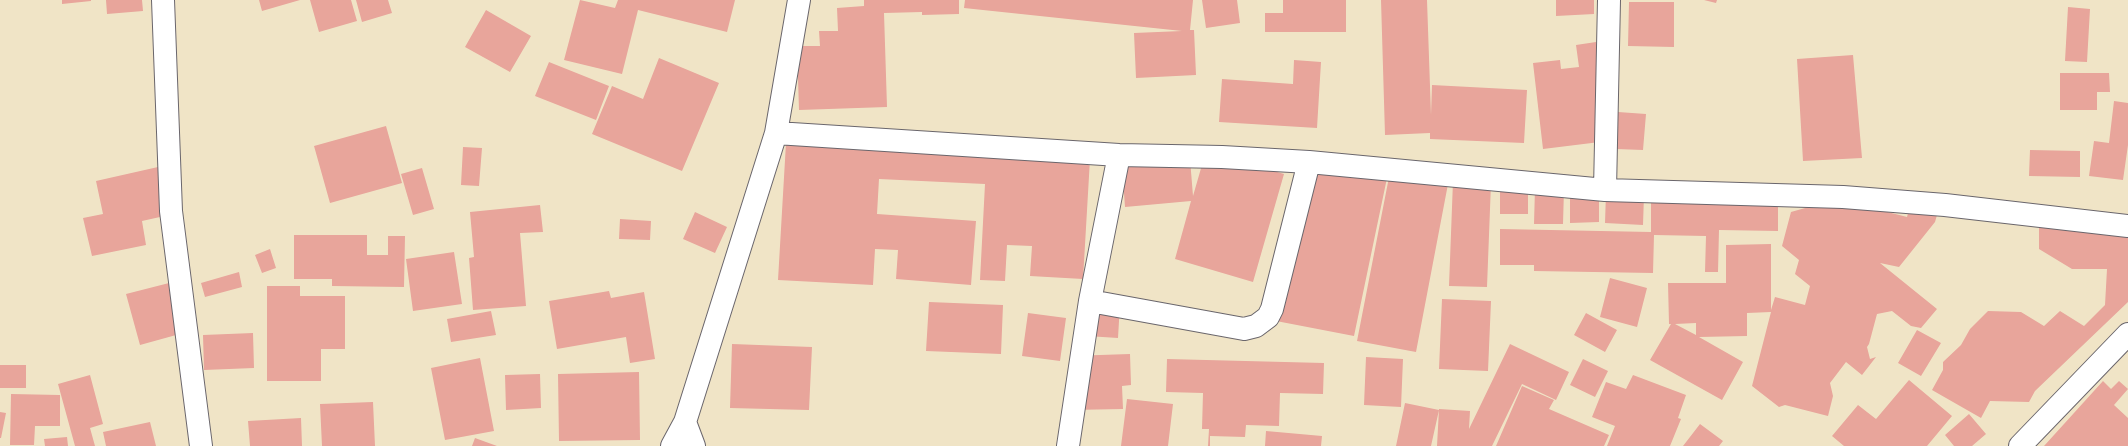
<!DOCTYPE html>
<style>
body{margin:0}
canvas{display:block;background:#f0e4c6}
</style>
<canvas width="2128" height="446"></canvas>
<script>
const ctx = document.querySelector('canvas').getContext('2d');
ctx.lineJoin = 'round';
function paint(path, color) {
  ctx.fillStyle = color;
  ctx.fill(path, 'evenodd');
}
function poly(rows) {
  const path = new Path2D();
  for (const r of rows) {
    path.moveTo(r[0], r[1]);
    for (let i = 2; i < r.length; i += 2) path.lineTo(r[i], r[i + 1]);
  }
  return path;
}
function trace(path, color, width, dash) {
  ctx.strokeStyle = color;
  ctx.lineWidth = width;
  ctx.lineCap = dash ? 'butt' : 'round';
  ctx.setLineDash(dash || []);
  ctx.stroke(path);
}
const building = poly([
 [62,0,91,0,91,1,62,4],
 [106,0,142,0,143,11,107,14],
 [259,0,300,0,262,11],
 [310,0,351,0,357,21,319,32],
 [356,0,388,0,392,13,362,22],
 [580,0,615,8,618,0,735,0,727,32,638,10,622,74,564,60],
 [864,0,959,0,959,14,922,15,922,12,884,13,887,107,799,110,797,46,820,46,819,31,838,31,837,8,864,6],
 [965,0,1193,0,1190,30,1194,30,1196,75,1136,78,1134,33,1182,31,964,8],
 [1202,0,1237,0,1240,23,1206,28],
 [1283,0,1346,0,1346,32,1265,32,1265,13,1283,13],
 [1381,0,1427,0,1431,115,1432,85,1527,90,1524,143,1430,139,1430,133,1385,135],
 [1556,0,1594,0,1594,14,1556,16],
 [1704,0,1717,0,1716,3],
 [1629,2,1674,2,1674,47,1628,46],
 [2068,7,2090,9,2087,62,2065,61],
 [486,10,531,36,510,72,465,47],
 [1596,42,1608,141,1543,149,1533,63,1560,60,1561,69,1579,67,1576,45],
 [1853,55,1862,158,1803,161,1797,59],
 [659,58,719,83,682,171,592,134,612,86,643,99],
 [1294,60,1321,62,1317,128,1219,122,1222,79,1293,84],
 [549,62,609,86,596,120,535,96],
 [2060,73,2109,73,2110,92,2097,92,2097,110,2060,110],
 [2114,101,2128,103,2128,145,2123,180,2089,176,2094,141,2109,143],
 [1618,112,1646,114,1643,150,1616,149],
 [386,126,402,183,330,203,314,146],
 [786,143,1090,159,1083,279,1030,276,1032,246,1007,245,1005,281,980,280,985,184,879,179,877,214,976,221,971,285,896,279,898,250,875,249,873,285,778,280],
 [463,147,482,148,479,186,461,185],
 [2030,150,2080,151,2080,177,2029,176],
 [1206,151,1284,174,1253,282,1175,259,1191,201,1125,207,1122,165,1190,159,1193,196],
 [1304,161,1387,178,1354,336,1271,320],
 [158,167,169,215,142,221,146,245,92,256,83,218,103,214,96,181],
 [422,168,434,209,413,215,401,174],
 [1390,172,1448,184,1416,352,1357,341],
 [1453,181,1491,183,1487,287,1449,286],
 [1500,188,1528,188,1528,214,1500,214],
 [1535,188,1564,189,1563,224,1534,224],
 [1606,193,1644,195,1643,225,1605,223],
 [1651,193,1778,195,1778,231,1719,230,1718,272,1705,272,1706,236,1654,235,1653,273,1534,271,1534,265,1500,265,1500,229,1651,232],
 [1570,194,1599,194,1599,222,1570,223],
 [1837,199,1907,217,1911,202,1939,208,1935,222,1899,267,1880,263,1937,309,1921,328,1911,326,1892,311,1877,314,1869,344,1867,347,1870,359,1876,357,1862,375,1846,362,1830,383,1833,396,1828,416,1785,405,1779,407,1752,386,1771,312,1747,313,1747,336,1699,337,1743,362,1722,400,1650,360,1671,324,1669,324,1668,283,1726,283,1726,245,1771,244,1771,310,1775,297,1805,305,1810,286,1795,274,1799,260,1782,246,1791,212],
 [1696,323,1696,335,1675,324],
 [540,205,543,232,520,233,526,306,473,310,469,258,474,257,470,212],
 [695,212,727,227,715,253,683,239],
 [620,219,651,221,650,240,619,239],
 [2039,223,2128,225,2128,302,2035,391,2029,402,1990,401,1981,418,1932,390,1943,370,1943,362,1961,345,1970,329,1988,311,2021,312,2044,326,2060,311,2084,326,2105,305,2107,269,2072,269,2039,249],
 [294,235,367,235,367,255,388,255,388,236,405,236,404,287,332,286,332,279,294,279],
 [270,249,276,268,262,273,255,255],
 [454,252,462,304,413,311,406,259],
 [239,272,242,287,205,297,201,283],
 [1610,278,1647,288,1637,327,1600,317],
 [173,282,187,332,140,345,126,294],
 [267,286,300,286,300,296,345,296,345,349,321,349,321,381,267,381],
 [609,291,611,298,644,292,655,359,630,363,626,337,557,349,549,301],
 [1442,299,1491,301,1488,371,1439,369],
 [929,302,1003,305,1001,354,926,351],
 [1090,302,1120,304,1118,338,1087,336],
 [491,311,496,335,451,342,447,319],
 [1028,313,1066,318,1060,361,1022,356],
 [1586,313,1617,330,1605,352,1574,335],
 [1917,330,1941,343,1921,376,1898,363],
 [253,333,254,368,204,370,203,335],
 [732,344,812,347,809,410,730,408],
 [1510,344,1569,372,1556,400,1522,384,1492,446,1437,446,1439,409,1470,411,1469,429],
 [1130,354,1131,385,1122,386,1123,409,1071,410,1070,356],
 [1366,357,1403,359,1401,407,1364,405],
 [480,358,494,431,445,440,431,368],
 [1167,359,1324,363,1323,394,1280,393,1279,426,1246,425,1245,437,1210,436,1210,446,1208,446,1209,429,1202,429,1203,393,1166,392],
 [1583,359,1608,371,1595,397,1570,385],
 [0,365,26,365,26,388,0,388],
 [639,372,640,440,559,441,558,374],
 [540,374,541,408,506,410,505,375],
 [90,375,103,424,90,428,95,446,75,446,58,384],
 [1633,375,1686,395,1678,418,1681,419,1670,446,1607,446,1615,426,1592,417,1606,382,1626,389],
 [1909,380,1952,416,1927,446,1844,446,1832,436,1858,405,1876,419],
 [2103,381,2111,389,2119,381,2128,389,2114,405,2128,418,2128,446,2044,446],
 [1522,386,1554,400,1549,409,1609,435,1604,446,1496,446],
 [11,394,60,395,60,426,35,426,34,445,10,445],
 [1127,399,1173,404,1168,446,1121,446],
 [373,402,375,446,322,446,320,404],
 [1405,403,1439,410,1431,446,1396,446],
 [0,412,6,413,1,438,0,438],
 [1969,414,1986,434,1972,446,1954,446,1945,435],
 [301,418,302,446,250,446,248,421],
 [150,422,156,446,106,446,103,432],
 [1700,424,1723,441,1719,446,1683,446],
 [1266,431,1322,436,1321,446,1265,446],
 [67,437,68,446,45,446,44,439],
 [475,438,497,446,472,446]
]);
const minor = poly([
 [163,0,171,211,201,446],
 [799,0,776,133,1119,155,1222,157,1309,162,1605,190,1843,197,1945,205,2128,226],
 [1605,190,1609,0],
 [1090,301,1244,329,1256,326,1268,317,1272,309,1309,162],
 [672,446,685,422],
 [694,446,685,422,776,133],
 [1068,446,1090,301,1119,155],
 [2020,446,2128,334]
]);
paint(building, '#e8a59b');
trace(minor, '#6a666c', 24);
trace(minor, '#fff', 22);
</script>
